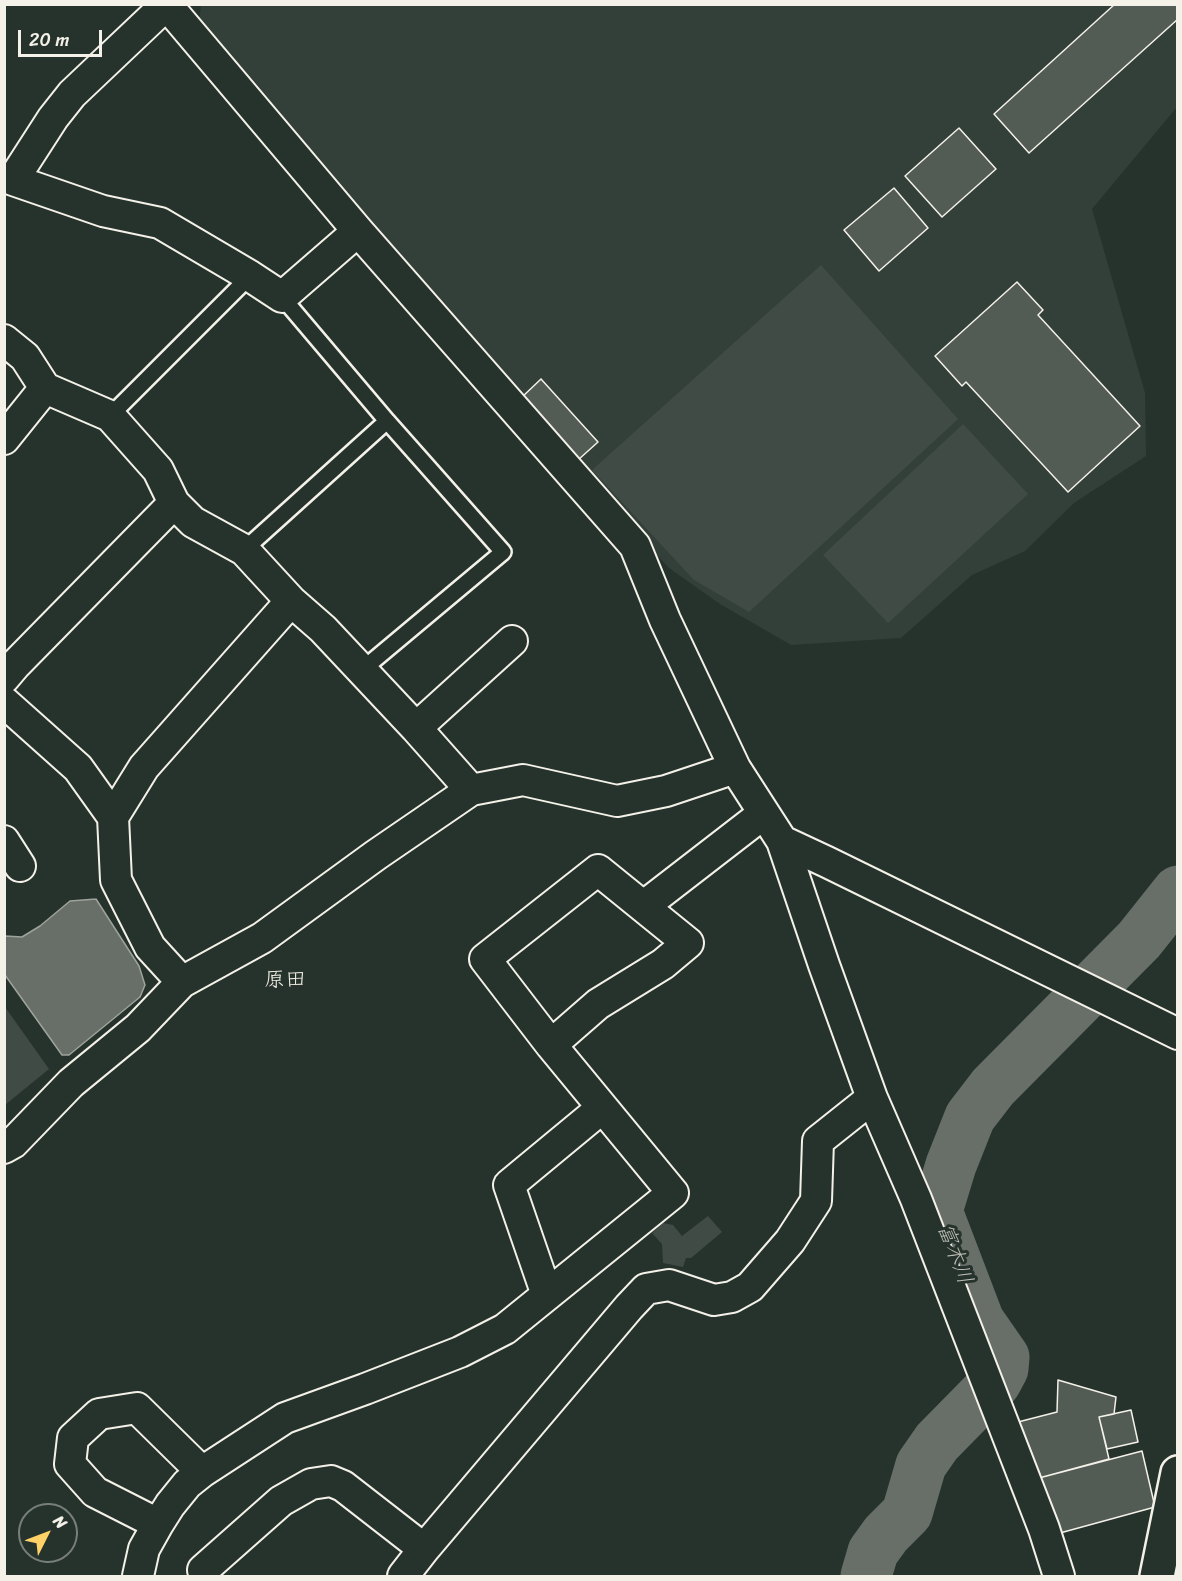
<!DOCTYPE html>
<meta charset="utf-8">
<style>
body{margin:0}
#map{position:relative;width:1182px;height:1581px;overflow:hidden;background:#26332d;font-family:Sriracha,sans-serif}
canvas{display:block}
.frame{position:absolute;inset:0;border:6px solid #f4f1e8;pointer-events:none}
.north{position:absolute;left:18px;top:1503px;width:60px;height:60px;box-sizing:border-box;background:#26332d;border:2px solid #787f78;border-radius:50%;rotate:48deg;font-size:16px;font-weight:700;line-height:24px;text-align:center;color:#f4f1e8}
.north::after{content:'';display:block;margin:auto;width:21px;height:27px;background:#ffd166;clip-path:polygon(50% 0,100% 100%,50% 72%,0 100%)}
.scale{position:absolute;left:18px;top:30px;width:84px;height:27px;box-sizing:border-box;border:3px solid #f4f1e8;border-top:0;padding-left:8px;font-size:18px;line-height:21px;white-space:nowrap;color:#f4f1e8;-webkit-text-stroke:4px #26332d;paint-order:stroke}
</style>
<div id="map">
<canvas width="1182" height="1581"></canvas>
<div class="frame"></div>
<div class="north">N</div>
<div class="scale">20 m</div>
</div>
<script>
const ctx = document.querySelector('canvas').getContext('2d');
ctx.lineJoin = 'round';
function paint(path, color) {
  ctx.fillStyle = color;
  ctx.fill(path, 'evenodd');
}
function poly(rows) {
  const path = new Path2D();
  for (const r of rows) {
    path.moveTo(r[0], r[1]);
    for (let i = 2; i < r.length; i += 2) path.lineTo(r[i], r[i + 1]);
  }
  return path;
}
function trace(path, color, width, dash) {
  ctx.strokeStyle = color;
  ctx.lineWidth = width;
  ctx.lineCap = dash ? 'butt' : 'round';
  ctx.setLineDash(dash || []);
  ctx.stroke(path);
}
function drawText(font, color, halo, rows, align = 'center') {
  ctx.font = font + ' Sriracha,"Klee One",sans-serif';
  ctx.lineWidth = 6;
  ctx.setLineDash([]);
  ctx.textBaseline = 'middle';
  ctx.strokeStyle = halo;
  ctx.fillStyle = color;
  for (const [text, x, y, turn = 0] of rows) {
    ctx.save();
    ctx.translate(x, y);
    ctx.rotate((+turn || 0) * Math.PI / 180);
    ctx.textAlign = isNaN(turn) ? turn : align;
    if (halo) ctx.strokeText(text, 0, 0);
    ctx.fillText(text, 0, 0);
    ctx.restore();
  }
}
const built = poly([
 [201,4,1177,5,1177,107,1092,209,1145,393,1146,456,1074,503,1025,551,972,575,901,638,791,645,720,604,669,568,631,527,198,35]
]);
const green = poly([
 [821,265,958,419,749,612,694,580,592,470],
 [963,424,1028,494,888,623,823,555],
 [5,1007,49,1069,5,1105,4,1105],
 [708,1216,722,1232,691,1258,686,1258,683,1267,663,1263,662,1244,652,1233,663,1223,673,1225,682,1236]
]);
const water = poly([
 [96,899,139,966,145,985,140,997,69,1055,62,1055,5,975,5,936,22,937,40,926,70,901,96,899]
]);
const river = poly([
 [866,1576,873,1552,886,1534,907,1513,921,1465,937,1442,996,1382,1003,1369,1004,1357,979,1321,937,1211,951,1165,970,1117,993,1087,1139,940,1178,891]
]);
const building = poly([
 [1115,4,1178,4,1178,19,1029,153,994,114,1115,4],
 [959,128,996,169,942,217,905,176,959,128],
 [894,188,928,228,879,271,844,230,894,188],
 [1017,282,1043,310,1038,315,1140,426,1068,492,966,382,962,386,935,356,1017,282],
 [541,379,598,442,578,460,521,398,541,379],
 [1058,1380,1116,1397,1114,1414,1099,1417,1109,1459,1039,1478,1018,1422,1057,1412,1058,1380],
 [1131,1410,1138,1442,1107,1449,1099,1417,1131,1410],
 [1142,1451,1155,1507,1060,1533,1039,1478,1142,1451]
]);
const lane = poly([
 [282,297,387,421,503,552,362,670],
 [110,416,250,276],
 [244,550,387,421]
]);
const street = poly([
 [166,4,358,231,635,546,665,620,735,768,782,841,824,965,872,1098,916,1199,1044,1529,1059,1576],
 [167,4,72,94,53,118,13,180,103,211,160,223,250,276,282,297,358,231],
 [4,340,25,357,45,388,110,416,158,470,174,503,193,522,244,550,291,601,323,629,416,728,471,790],
 [4,439,45,388],
 [4,678,15,665,174,503],
 [4,702,78,768,113,817,116,880,150,947,182,982],
 [416,728,512,641],
 [113,817,144,767,291,601],
 [4,841,20,866],
 [782,841,827,862,1178,1034],
 [644,906,763,814],
 [4,1148,13,1143,71,1083,138,1028,182,982,262,938,376,855,471,790,523,780,617,801,666,791,735,768],
 [547,1295,509,1185,602,1108],
 [158,1524,95,1492,70,1464,73,1438,99,1414,137,1408,202,1472],
 [203,1570,281,1501,311,1484,331,1481,343,1486,424,1549],
 [138,1576,144,1549,158,1524,170,1505,187,1484,202,1472,285,1418,365,1389,460,1352,505,1329,673,1193,551,1045,598,1004,663,964,688,943,598,870,485,959,551,1045],
 [403,1576,424,1549,629,1307,646,1289,669,1285,714,1300,732,1297,750,1287,790,1241,816,1201,818,1141,872,1098]
]);
const secondary = poly([
 [1157,1576,1178,1473]
]);
const neighbourhoodNames = [
 ["原田",285,981]
];
const waterNames = [
 ["富木川",954,1254,69]
];
paint(built, '#333f39');
paint(green, '#414b45');
paint(water, '#676f68');
trace(water, '#9fa39b', 1.5);
trace(river, '#676f68', 51);
paint(building, '#525c55');
trace(building, '#f4f1e8', 1.5);
trace(lane, '#f4f1e8', 20);
trace(street, '#f4f1e8', 34);
trace(secondary, '#f4f1e8', 38);
trace(lane, '#26332d', 15);
trace(street, '#26332d', 30);
trace(secondary, '#26332d', 33);
drawText('21px', '#f4f1e8', '#26332d', neighbourhoodNames);
drawText('italic 21px', '#bcbdb5', '#26332d', waterNames);
</script>
